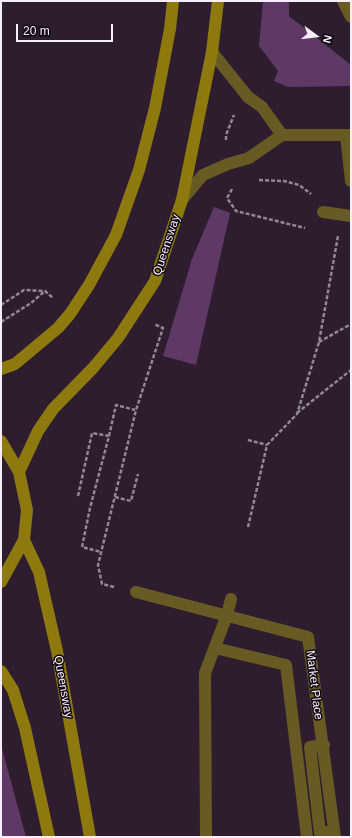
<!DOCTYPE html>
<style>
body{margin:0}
#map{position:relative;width:352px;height:838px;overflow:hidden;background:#2d1d2f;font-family:Helvetica,sans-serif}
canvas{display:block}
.frame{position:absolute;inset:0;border:2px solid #f8edfa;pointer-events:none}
.north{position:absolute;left:296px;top:16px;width:40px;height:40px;-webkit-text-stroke:3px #110a12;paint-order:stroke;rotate:105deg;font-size:11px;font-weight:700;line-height:16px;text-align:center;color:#f8edfa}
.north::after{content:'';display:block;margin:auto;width:14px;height:18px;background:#f8edfa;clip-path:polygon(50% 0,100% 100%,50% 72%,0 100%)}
.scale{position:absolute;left:16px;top:24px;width:97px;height:18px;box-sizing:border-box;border:2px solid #f8edfa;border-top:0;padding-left:5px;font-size:12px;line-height:14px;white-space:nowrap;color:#f8edfa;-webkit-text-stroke:3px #110a12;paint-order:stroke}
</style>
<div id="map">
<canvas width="352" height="838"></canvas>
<div class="frame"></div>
<div class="north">N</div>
<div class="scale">20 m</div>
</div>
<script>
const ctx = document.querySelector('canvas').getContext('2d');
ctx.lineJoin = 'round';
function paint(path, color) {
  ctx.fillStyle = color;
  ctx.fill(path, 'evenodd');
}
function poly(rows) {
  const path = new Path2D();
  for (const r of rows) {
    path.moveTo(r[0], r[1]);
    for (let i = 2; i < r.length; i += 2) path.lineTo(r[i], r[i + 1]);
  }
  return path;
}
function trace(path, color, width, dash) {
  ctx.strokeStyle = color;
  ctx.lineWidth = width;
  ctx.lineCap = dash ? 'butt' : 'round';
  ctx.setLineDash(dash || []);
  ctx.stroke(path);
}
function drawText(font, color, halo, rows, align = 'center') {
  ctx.font = font + ' Helvetica,sans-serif';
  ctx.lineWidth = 3;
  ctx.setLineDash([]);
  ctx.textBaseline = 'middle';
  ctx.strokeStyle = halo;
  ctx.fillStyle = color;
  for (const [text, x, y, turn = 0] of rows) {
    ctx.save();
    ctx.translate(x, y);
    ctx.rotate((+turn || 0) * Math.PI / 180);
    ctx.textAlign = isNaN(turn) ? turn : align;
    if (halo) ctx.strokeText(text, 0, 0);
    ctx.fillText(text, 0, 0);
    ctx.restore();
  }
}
const green = poly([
 [263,1,289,1,289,16,351,65,351,86,288,87,274,81,278,71,259,46],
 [214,207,230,213,196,365,163,356,192,259],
 [1,745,26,837,1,837]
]);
const path = poly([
 [226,140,226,135,234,115],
 [259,180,284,181,299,185,311,194],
 [232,189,227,198,236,211,305,228],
 [1,305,24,290,45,291,53,298],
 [1,322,31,303,45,291],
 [319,342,351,324],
 [297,413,351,370],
 [109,436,116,405,135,410],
 [248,440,267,445],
 [78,496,92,433,109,436,90,508,82,547,101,552],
 [115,497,131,501,138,474],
 [248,527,267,445,297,414,319,342,338,236],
 [114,587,102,584,98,565,136,410,163,328,154,324]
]);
const lane = poly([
 [343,1,351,17],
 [212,52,248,97,262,107,282,135],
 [346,135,351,181],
 [182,200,203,175,228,164,249,158,282,135,351,135],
 [323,212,351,216]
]);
const street = poly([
 [136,592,308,637,335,837],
 [215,648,286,665,307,837],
 [324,745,310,747,320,833,334,831],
 [206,837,205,673,227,615,231,599]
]);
const secondary = poly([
 [1,369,15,364,58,328,70,314,89,285,116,235,139,170,155,108,170,29,173,1],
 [1,441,19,472,27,510,24,540,1,582],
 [19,472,38,431,53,409,93,368,118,338,155,281,182,200,212,52,218,1],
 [24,540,39,572,57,651,90,837],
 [1,671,13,690,25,728,49,837]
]);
const streetNames = [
 ["Queensway",167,245,-72],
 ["Market Place",314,685,83],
 ["Queensway",63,687,80]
];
paint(green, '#5f3966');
trace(path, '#938695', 2.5, [4, 2]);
trace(lane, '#675b23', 12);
trace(street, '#675b23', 12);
trace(secondary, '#8d790e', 12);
drawText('12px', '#f8edfa', '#110a12', streetNames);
</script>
